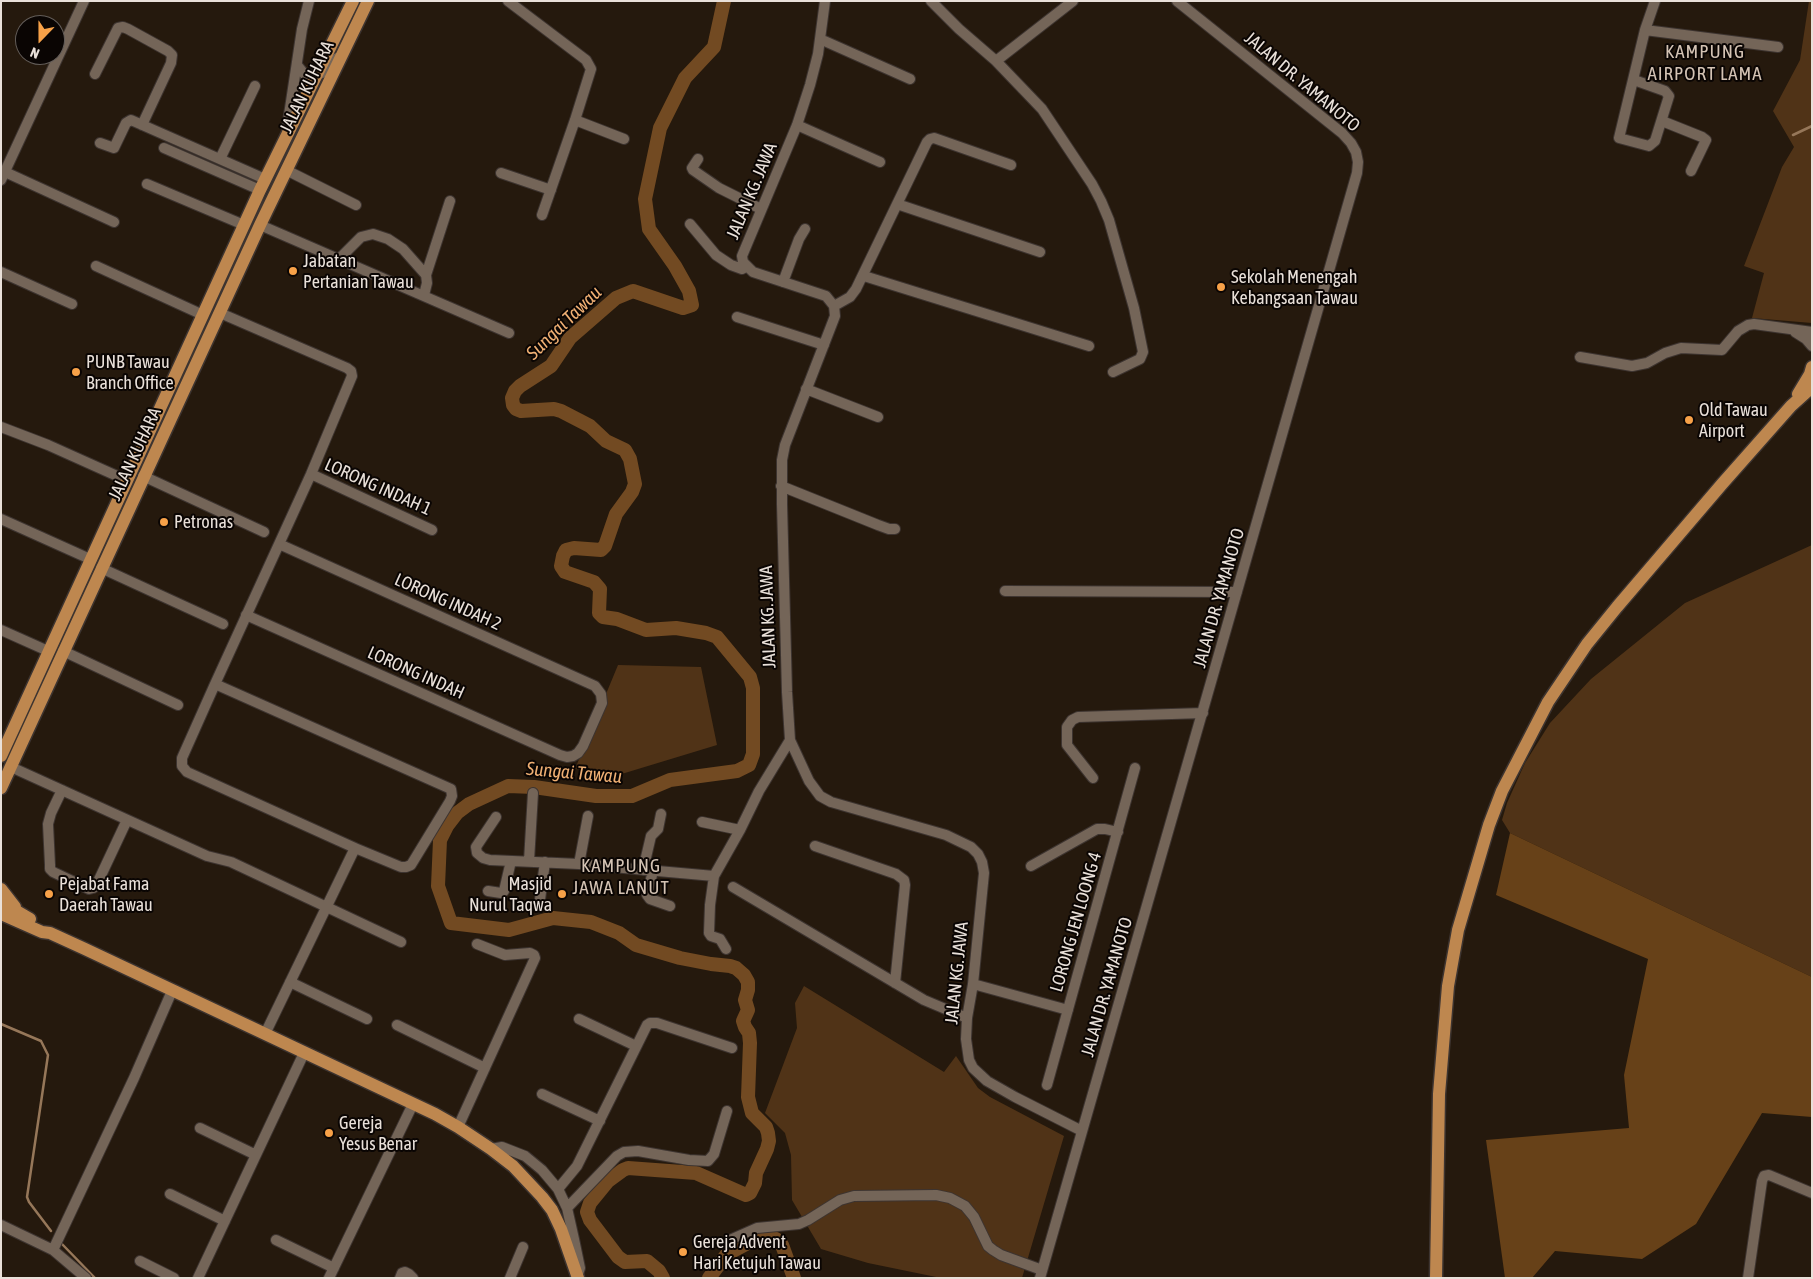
<!DOCTYPE html>
<style>
body{margin:0}
#map{position:relative;width:1813px;height:1279px;overflow:hidden;background:#25190d;font-family:"Asap Condensed",sans-serif}
canvas{display:block}
.frame{position:absolute;inset:0;border:2px solid #e9e0d9;pointer-events:none}
.north{position:absolute;left:15px;top:15px;width:50px;height:50px;box-sizing:border-box;background:#0a0503;border:1px solid #635d59;border-radius:50%;rotate:202deg;font-size:14px;font-weight:700;line-height:20px;text-align:center;color:#e9e0d9}
.north::after{content:'';display:block;margin:auto;width:18px;height:22px;background:#f7a148;clip-path:polygon(50% 0,100% 100%,50% 72%,0 100%)}
</style>
<div id="map">
<canvas width="1813" height="1279"></canvas>
<div class="frame"></div>
<div class="north">N</div>
</div>
<script>
const ctx = document.querySelector('canvas').getContext('2d');
ctx.lineJoin = 'round';
function paint(path, color) {
  ctx.fillStyle = color;
  ctx.fill(path, 'evenodd');
}
function poly(rows) {
  const path = new Path2D();
  for (const r of rows) {
    path.moveTo(r[0], r[1]);
    for (let i = 2; i < r.length; i += 2) path.lineTo(r[i], r[i + 1]);
  }
  return path;
}
function trace(path, color, width, dash) {
  ctx.strokeStyle = color;
  ctx.lineWidth = width;
  ctx.lineCap = dash ? 'butt' : 'round';
  ctx.setLineDash(dash || []);
  ctx.stroke(path);
}
function drawText(font, color, halo, rows, align = 'center') {
  ctx.font = font + ' "Asap Condensed",sans-serif';
  ctx.lineWidth = 4;
  ctx.setLineDash([]);
  ctx.textBaseline = 'middle';
  ctx.strokeStyle = halo;
  ctx.fillStyle = color;
  for (const [text, x, y, turn = 0] of rows) {
    ctx.save();
    ctx.translate(x, y);
    ctx.rotate((+turn || 0) * Math.PI / 180);
    ctx.textAlign = isNaN(turn) ? turn : align;
    if (halo) ctx.strokeText(text, 0, 0);
    ctx.fillText(text, 0, 0);
    ctx.restore();
  }
}
const green = poly([
 [1809,1,1812,1,1812,323,1752,318,1764,273,1744,266,1782,167,1794,147,1773,111,1800,60],
 [1812,545,1812,977,1510,833,1502,820,1507,803,1525,763,1550,723,1591,679,1685,603],
 [618,665,701,667,717,745,615,776,575,769],
 [804,986,944,1072,956,1056,978,1088,990,1097,1064,1136,1022,1278,941,1278,868,1263,821,1249,792,1200,791,1155,785,1133,765,1113,797,1028,795,1003]
]);
const forest = poly([
 [1510,833,1812,977,1812,1117,1762,1113,1696,1224,1642,1259,1555,1251,1532,1278,1505,1278,1486,1140,1629,1128,1624,1075,1648,959,1496,895]
]);
const stream = poly([
 [1793,135,1812,126],
 [1,1024,41,1041,48,1055,27,1197,29,1202,51,1231],
 [61,1243,95,1278]
]);
const river = poly([
 [663,1278,659,1271,647,1261,625,1262,618,1257,590,1220,587,1212,590,1203,608,1181,623,1170,628,1168,696,1173,746,1195,750,1193,755,1183,756,1173,767,1149,769,1141,768,1133,766,1127,752,1113,748,1097,750,1043,749,1033,745,1027,743,1021,748,1010,745,1000,748,990,748,982,744,975,736,968,730,966,711,964,680,958,636,945,619,933,591,922,553,918,509,930,451,923,438,886,440,840,447,826,457,813,469,804,508,786,534,787,596,796,632,796,670,780,737,771,749,765,753,754,753,688,750,677,717,637,706,633,676,628,646,630,617,619,603,617,599,613,600,589,594,582,565,572,561,566,563,556,566,550,574,548,601,550,605,546,616,514,632,492,635,484,630,459,625,450,606,441,590,426,561,411,554,409,521,411,516,409,513,405,512,398,515,391,520,386,551,366,570,338,616,298,633,291,683,308,692,305,689,291,675,266,649,229,645,199,660,128,685,78,714,47,724,1],
 [709,1278,727,1254,761,1236,768,1236,776,1239,782,1245,794,1278]
]);
const minor = poly([
 [508,1,586,60,591,69,575,120,542,215],
 [825,1,818,54,810,85,797,125,742,256,743,262,753,272,826,296,834,306,835,316,785,445,782,460,782,504,787,692,790,740,809,781,820,796,831,802,946,835,971,847,978,854,982,862,984,873,973,984,967,1018,966,1039,969,1060,973,1068,987,1081,1015,1097,1082,1131],
 [931,1,959,29,996,61,1042,109,1092,184,1101,201,1109,220,1134,308,1143,352,1140,359,1113,372],
 [1645,30,1778,47],
 [820,39,910,79],
 [996,61,1073,1],
 [297,65,305,75,316,75,325,72,337,58],
 [95,74,118,28,123,27,128,29,168,51,172,55,171,63,142,125],
 [1634,80,1665,91,1669,96,1655,141,1649,146,1619,138,1645,30,1655,1],
 [575,120,624,139],
 [1662,121,1702,137,1706,140,1691,171],
 [797,125,880,162],
 [287,128,302,29,309,1],
 [100,143,114,148,126,123,131,120,265,179],
 [164,148,260,190],
 [220,159,255,86],
 [698,159,692,168,693,170,719,188,761,209],
 [286,170,356,205],
 [5,172,114,222],
 [501,173,551,190],
 [1,180,84,1],
 [147,184,244,225],
 [897,204,1040,252],
 [690,224,716,255,731,265,742,269,746,267],
 [260,225,509,333],
 [339,259,361,237,373,234,388,239,403,249,426,275,427,283,424,295],
 [96,266,203,315],
 [1,272,72,304],
 [426,275,450,201],
 [864,276,1089,346],
 [783,282,799,239,805,229],
 [834,306,850,297,856,289,927,142,930,139,934,138,1011,165],
 [737,317,824,345],
 [1795,332,1806,339,1812,346],
 [1580,357,1632,366,1647,363,1665,353,1681,348,1722,350,1738,331,1748,325,1754,324,1812,332],
 [806,389,878,417],
 [1,427,48,445,126,480],
 [311,474,432,530],
 [143,476,264,532],
 [781,486,878,525,889,529,895,529],
 [1,519,90,559],
 [101,568,223,624],
 [1005,591,1237,592],
 [246,615,560,755,567,757,573,756,578,753,583,746,602,703,601,694,595,686,279,544],
 [1,630,48,651],
 [63,651,178,705],
 [215,684,451,789,452,796,450,801,411,865,406,867,401,867,355,848,187,772,182,766,182,758,215,684],
 [215,684,311,474,352,376,351,371,347,368,220,313],
 [11,767,207,856,231,862,401,942],
 [1093,778,1067,745,1067,727,1072,720,1078,717,1203,713],
 [62,790,51,813,48,824,50,865,50,869,53,872,89,889,93,888,96,886,127,820],
 [496,817,476,847,477,853,483,858,490,860,579,864,714,876],
 [702,822,740,830],
 [815,846,896,874,904,880,905,885,895,983],
 [529,861,533,793],
 [579,864,588,816],
 [1031,866,1097,829,1105,829,1118,832],
 [643,870,651,836,658,829,661,814],
 [653,871,647,895,650,899,670,906],
 [733,887,924,1000,967,1018],
 [488,891,501,893,504,891,511,861],
 [539,907,545,862],
 [726,949,720,939,711,936,709,933,710,905,714,876,740,830,759,791,790,740],
 [290,982,367,1019],
 [973,984,1068,1010],
 [579,1019,636,1046],
 [397,1025,485,1068],
 [265,1034,355,848],
 [1047,1085,1135,768],
 [542,1094,600,1121],
 [458,1127,535,958,534,955,530,953,505,955,477,944],
 [200,1128,256,1155],
 [491,1149,502,1147,525,1156,542,1170,558,1189,567,1208,574,1239,580,1268,578,1274],
 [558,1189,577,1166,647,1025,650,1023,657,1023,732,1048],
 [170,1194,225,1221],
 [567,1208,617,1156,624,1152,638,1151,689,1160,708,1161,714,1154,727,1111],
 [1,1225,53,1250,86,1278],
 [732,1239,757,1228,799,1224,808,1220,840,1200,854,1196,936,1195,950,1198,965,1206,974,1217,988,1246,993,1250,1001,1255,1042,1270],
 [276,1240,334,1268],
 [53,1250,134,1078,172,991],
 [140,1261,174,1278],
 [198,1278,304,1053],
 [329,1278,413,1104],
 [400,1278,402,1273,405,1272,409,1274,413,1278],
 [510,1278,523,1247],
 [1040,1278,1357,173,1358,162,1356,152,1351,143,1342,133,1177,1],
 [1748,1278,1762,1181,1764,1176,1769,1175,1812,1193]
]);
const major = poly([
 [1798,394,1810,374,1812,367],
 [1,756,260,190,353,1],
 [1,788,260,225,368,1],
 [1,889,15,907],
 [1,902,30,919],
 [1,914,42,932,50,933,85,949,435,1114,458,1127,491,1149,513,1166,542,1197,552,1210,561,1229,578,1278],
 [1436,1278,1439,1094,1448,986,1458,930,1489,825,1502,791,1548,702,1587,644,1617,607,1722,484,1791,406,1812,387]
]);
const markers = [
 [293,271,5,"#f7a148"],
 [1221,287,5,"#f7a148"],
 [76,372,5,"#f7a148"],
 [1689,420,5,"#f7a148"],
 [164,522,5,"#f7a148"],
 [49,894,5,"#f7a148"],
 [562,894,5,"#f7a148"],
 [329,1133,5,"#f7a148"],
 [683,1252,5,"#f7a148"]
];
const streetNames = [
 ["JALAN DR. YAMANOTO",1302,82,40],
 ["JALAN KUHARA",307,87,-64],
 ["JALAN KG. JAWA",752,191,-67],
 ["JALAN KUHARA",135,454,-65],
 ["LORONG INDAH 1",378,487,24],
 ["JALAN DR. YAMANOTO",1219,598,-74],
 ["LORONG INDAH 2",448,602,24],
 ["JALAN KG. JAWA",768,617,-92],
 ["LORONG INDAH",416,673,24],
 ["LORONG JEN LOONG 4",1076,922,-74],
 ["JALAN KG. JAWA",957,973,-84],
 ["JALAN DR. YAMANOTO",1107,987,-74]
];
const poiNames = [
 ["Jabatan",303,261],
 ["Pertanian Tawau",303,282],
 ["Sekolah Menengah",1231,277],
 ["Kebangsaan Tawau",1231,298],
 ["PUNB Tawau",86,362],
 ["Branch Office",86,383],
 ["Old Tawau",1699,410],
 ["Airport",1699,431],
 ["Petronas",174,522],
 ["Pejabat Fama",59,884],
 ["Daerah Tawau",59,905],
 ["Masjid",552,884,"right"],
 ["Nurul Taqwa",552,905,"right"],
 ["Gereja",339,1123],
 ["Yesus Benar",339,1144],
 ["Gereja Advent",693,1242],
 ["Hari Ketujuh Tawau",693,1263]
];
const neighbourhoodNames = [
 ["KAMPUNG",1705,52],
 ["AIRPORT LAMA",1705,74],
 ["KAMPUNG",621,866],
 ["JAWA LANUT",621,888]
];
const waterNames = [
 ["Sungai Tawau",564,323,-44],
 ["Sungai Tawau",574,773,5]
];
paint(green, '#503317');
paint(forest, '#674118');
trace(stream, '#967759', 2.5);
trace(river, '#724a22', 14);
trace(minor, '#3d3430', 12);
trace(major, '#3d3430', 15);
trace(minor, '#746558', 10);
trace(major, '#be874f', 12);
for (const [x, y, r, color] of markers) {
  const dot = new Path2D();
  dot.arc(x, y, r, 0, 2 * Math.PI);
  ctx.fillStyle = color;
  ctx.fill(dot);
  trace(dot, '#0a0503', 2);
}
drawText('18px', '#e9e0d9', '#0a0503', streetNames);
drawText('18px', '#e9e0d9', '#0a0503', poiNames, 'left');
ctx.letterSpacing = '1px';
drawText('19px', '#d4c3b4', '#0a0503', neighbourhoodNames);
ctx.letterSpacing = '0px';
drawText('italic 19px', '#efaf73', '#0a0503', waterNames);
</script>
